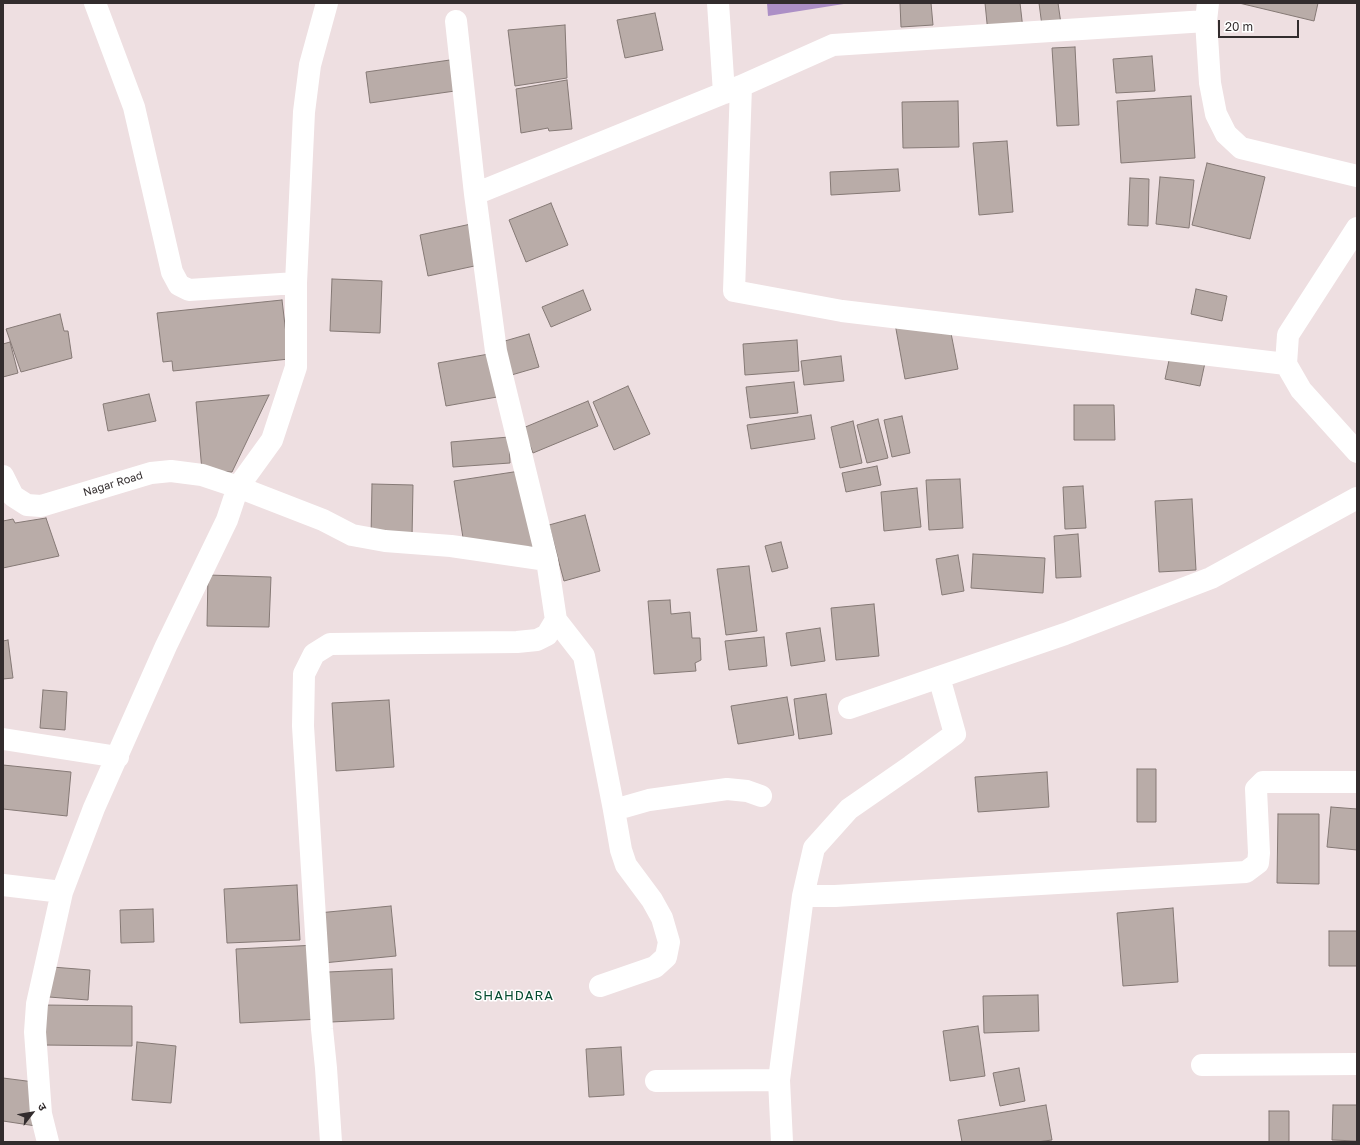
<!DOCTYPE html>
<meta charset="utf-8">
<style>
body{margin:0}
#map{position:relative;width:1360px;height:1145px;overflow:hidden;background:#eedfe1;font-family:"Golos Text","Noto Sans Devanagari",sans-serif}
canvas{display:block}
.frame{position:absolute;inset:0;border:4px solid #322c2d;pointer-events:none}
.north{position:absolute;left:12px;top:1093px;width:40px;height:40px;-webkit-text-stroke:3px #fff;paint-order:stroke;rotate:59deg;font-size:11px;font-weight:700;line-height:16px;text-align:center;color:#322c2d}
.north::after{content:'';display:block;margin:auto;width:14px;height:18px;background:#322c2d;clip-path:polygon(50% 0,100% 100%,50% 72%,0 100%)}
.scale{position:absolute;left:1218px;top:20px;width:81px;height:18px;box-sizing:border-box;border:2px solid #322c2d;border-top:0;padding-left:5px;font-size:12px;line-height:14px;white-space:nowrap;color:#322c2d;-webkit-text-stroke:3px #fff;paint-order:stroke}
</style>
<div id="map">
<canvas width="1360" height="1145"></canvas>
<div class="frame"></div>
<div class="north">उ</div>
<div class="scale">20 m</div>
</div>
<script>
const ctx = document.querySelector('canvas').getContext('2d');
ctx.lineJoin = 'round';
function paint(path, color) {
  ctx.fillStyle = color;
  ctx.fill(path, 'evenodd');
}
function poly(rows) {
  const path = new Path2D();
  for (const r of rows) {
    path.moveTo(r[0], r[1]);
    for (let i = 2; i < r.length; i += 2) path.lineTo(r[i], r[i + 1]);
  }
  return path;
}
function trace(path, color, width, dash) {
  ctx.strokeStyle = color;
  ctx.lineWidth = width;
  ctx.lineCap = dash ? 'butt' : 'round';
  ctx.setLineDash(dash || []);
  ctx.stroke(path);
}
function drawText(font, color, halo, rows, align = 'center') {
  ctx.font = font + ' "Golos Text",sans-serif';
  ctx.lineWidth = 3;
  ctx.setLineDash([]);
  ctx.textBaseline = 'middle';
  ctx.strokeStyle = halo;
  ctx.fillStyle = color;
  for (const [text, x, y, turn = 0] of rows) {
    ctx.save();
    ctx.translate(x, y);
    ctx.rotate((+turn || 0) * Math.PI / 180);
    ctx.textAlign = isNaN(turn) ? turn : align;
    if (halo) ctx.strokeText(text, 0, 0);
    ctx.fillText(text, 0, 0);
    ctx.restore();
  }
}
const water = poly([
 [767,3,850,3,768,16]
]);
const building = poly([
 [900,3,931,3,933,25,901,27,900,3],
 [985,3,1020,3,1023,29,988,33,985,3],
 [1039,3,1058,3,1061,24,1042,26,1039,3],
 [1239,3,1318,3,1314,21,1239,3],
 [655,13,663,50,625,58,617,20,655,13],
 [565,25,567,78,515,86,508,30,565,25],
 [1075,47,1079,125,1057,126,1052,48,1075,47],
 [1152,56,1155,91,1116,93,1113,59,1152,56],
 [450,60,455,91,370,103,366,72,450,60],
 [567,80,572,129,549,131,548,128,521,133,516,89,567,80],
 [1191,96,1195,158,1121,163,1117,101,1191,96],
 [958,101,959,147,903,148,902,102,958,101],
 [1007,141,1013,212,979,215,973,143,1007,141],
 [1207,163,1265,177,1250,239,1192,225,1207,163],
 [898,169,900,191,831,195,830,172,898,169],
 [1160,177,1194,180,1189,228,1156,224,1160,177],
 [1130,178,1149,179,1148,226,1128,225,1130,178],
 [551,203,568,245,526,262,509,220,551,203],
 [471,224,479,265,428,276,420,235,471,224],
 [332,279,382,281,380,333,330,331,332,279],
 [1196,289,1227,296,1222,321,1191,314,1196,289],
 [583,290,591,310,551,327,542,307,583,290],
 [282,300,289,359,173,371,172,361,163,362,157,313,282,300],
 [60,314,64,331,68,331,72,358,21,372,6,329,60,314],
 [894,318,950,328,958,369,905,379,894,318],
 [529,334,539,367,508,376,498,343,529,334],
 [797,340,799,371,745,375,743,344,797,340],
 [10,342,18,373,3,377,3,344,10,342],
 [1171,351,1206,358,1200,386,1165,379,1171,351],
 [489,354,497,397,446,406,438,363,489,354],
 [841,356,844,381,804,385,801,361,841,356],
 [794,382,798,413,750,418,746,387,794,382],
 [628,386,650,434,614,450,593,402,628,386],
 [149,394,156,421,108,431,103,404,149,394],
 [269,395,232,472,202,471,196,402,269,395],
 [588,401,598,426,533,453,523,428,588,401],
 [1074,405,1114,405,1115,440,1074,440,1074,405],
 [811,415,815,439,751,449,747,425,811,415],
 [902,416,910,453,892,457,884,420,902,416],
 [878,419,888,458,867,463,857,425,878,419],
 [853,421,862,463,840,468,831,427,853,421],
 [509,437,510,463,453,467,451,442,509,437],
 [877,466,881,485,846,492,842,473,877,466],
 [520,471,535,547,464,544,454,481,520,471],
 [960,479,963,528,929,530,926,480,960,479],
 [372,484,413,485,412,538,371,537,372,484],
 [1083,486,1086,528,1065,529,1063,487,1083,486],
 [917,488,921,527,884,531,881,492,917,488],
 [1192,499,1196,570,1159,572,1155,501,1192,499],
 [585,515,600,571,564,581,549,525,585,515],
 [46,518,59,556,3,568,3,521,13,519,15,523,46,518],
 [1078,534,1081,577,1056,578,1054,536,1078,534],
 [781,542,788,568,772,572,765,546,781,542],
 [973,554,1045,558,1043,593,971,588,973,554],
 [958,555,964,591,942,595,936,559,958,555],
 [749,566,757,631,726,635,717,569,749,566],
 [208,575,271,577,269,627,207,626,208,575],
 [670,600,671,614,690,612,692,638,700,638,701,660,695,663,696,671,654,674,648,601,670,600],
 [874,604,879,656,836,660,831,608,874,604],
 [820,628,825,661,791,666,786,633,820,628],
 [764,637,767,666,729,670,725,641,764,637],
 [8,640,13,678,3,679,3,641,8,640],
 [43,690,67,692,65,730,40,728,43,690],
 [826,694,832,734,799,739,794,699,826,694],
 [787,697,794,735,738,744,731,706,787,697],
 [389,700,394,767,336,771,332,703,389,700],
 [3,765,71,772,67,816,3,809,3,765],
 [1137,769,1156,769,1156,822,1137,822,1137,769],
 [1047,772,1049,807,978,812,975,777,1047,772],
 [1331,807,1357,809,1357,850,1327,847,1331,807],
 [1278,814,1319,814,1319,884,1277,883,1278,814],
 [297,885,300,940,227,943,224,889,297,885],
 [391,906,396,956,323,963,318,913,391,906],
 [1173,908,1178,982,1123,986,1117,913,1173,908],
 [153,909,154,942,121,943,120,910,153,909],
 [1329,931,1357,931,1357,966,1329,966,1329,931],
 [317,945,321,1019,240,1023,236,949,317,945],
 [52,967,90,970,88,1000,49,997,52,967],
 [392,969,394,1019,331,1022,328,972,392,969],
 [1038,995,1039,1031,984,1033,983,996,1038,995],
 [42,1005,132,1006,132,1046,42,1045,42,1005],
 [978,1026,985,1076,950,1081,943,1031,978,1026],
 [137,1042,176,1046,171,1103,132,1100,137,1042],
 [621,1047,624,1095,589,1097,586,1049,621,1047],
 [1019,1068,1025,1101,1000,1106,993,1073,1019,1068],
 [3,1078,34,1082,36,1126,3,1121,3,1078],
 [1046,1105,1052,1140,1037,1142,962,1142,958,1120,1046,1105],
 [1333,1105,1357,1105,1357,1141,1332,1140,1333,1105],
 [1269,1111,1289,1111,1289,1142,1269,1142,1269,1111]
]);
const minor = poly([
 [95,3,134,107,172,272,179,285,189,290,296,283],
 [718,3,724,93],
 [1208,3,1206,21,1210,83,1216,114,1226,134,1241,148,1357,176],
 [741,86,833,45,1206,21],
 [475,194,741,86,734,291,842,311,1286,364],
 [1357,228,1288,335,1286,364,1301,390,1357,452],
 [3,476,13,496,27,505,41,506,151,473,171,471,202,475,238,487,323,520,352,535,385,541,451,546,547,560],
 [556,620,584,656,614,810],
 [849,708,1065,634,1211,578,1357,498],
 [3,739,118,757],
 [3,885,62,892],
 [803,896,835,896,1246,872,1258,863,1259,853,1256,789,1263,782,1357,782],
 [600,986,655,967,666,957,669,942,662,918,652,900,626,865,621,850,614,810,649,800,727,789,747,791,761,796],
 [1202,1065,1357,1064],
 [656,1081,779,1080],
 [48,1142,41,1114,35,1032,37,1004,62,892,94,808,166,646,227,520,238,487,272,440,296,367,296,283,304,112,310,65,327,3],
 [331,1142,326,1068,322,1029,303,726,304,674,314,654,330,644,517,642,537,640,547,635,556,620,547,560,496,351,475,194,456,21],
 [782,1142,779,1080,803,896,814,848,849,809,911,766,955,734,939,677]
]);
const streetNames = [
 ["Nagar Road",113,484,-17]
];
const quarterNames = [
 ["SHAHDARA",514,996]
];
paint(water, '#ac8fc6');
paint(building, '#b9aca8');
trace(building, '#857975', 1);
trace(minor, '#fff', 22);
drawText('11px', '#322c2d', '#fff', streetNames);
ctx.letterSpacing = '1px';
drawText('13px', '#064b30', '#fff', quarterNames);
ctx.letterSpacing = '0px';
</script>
